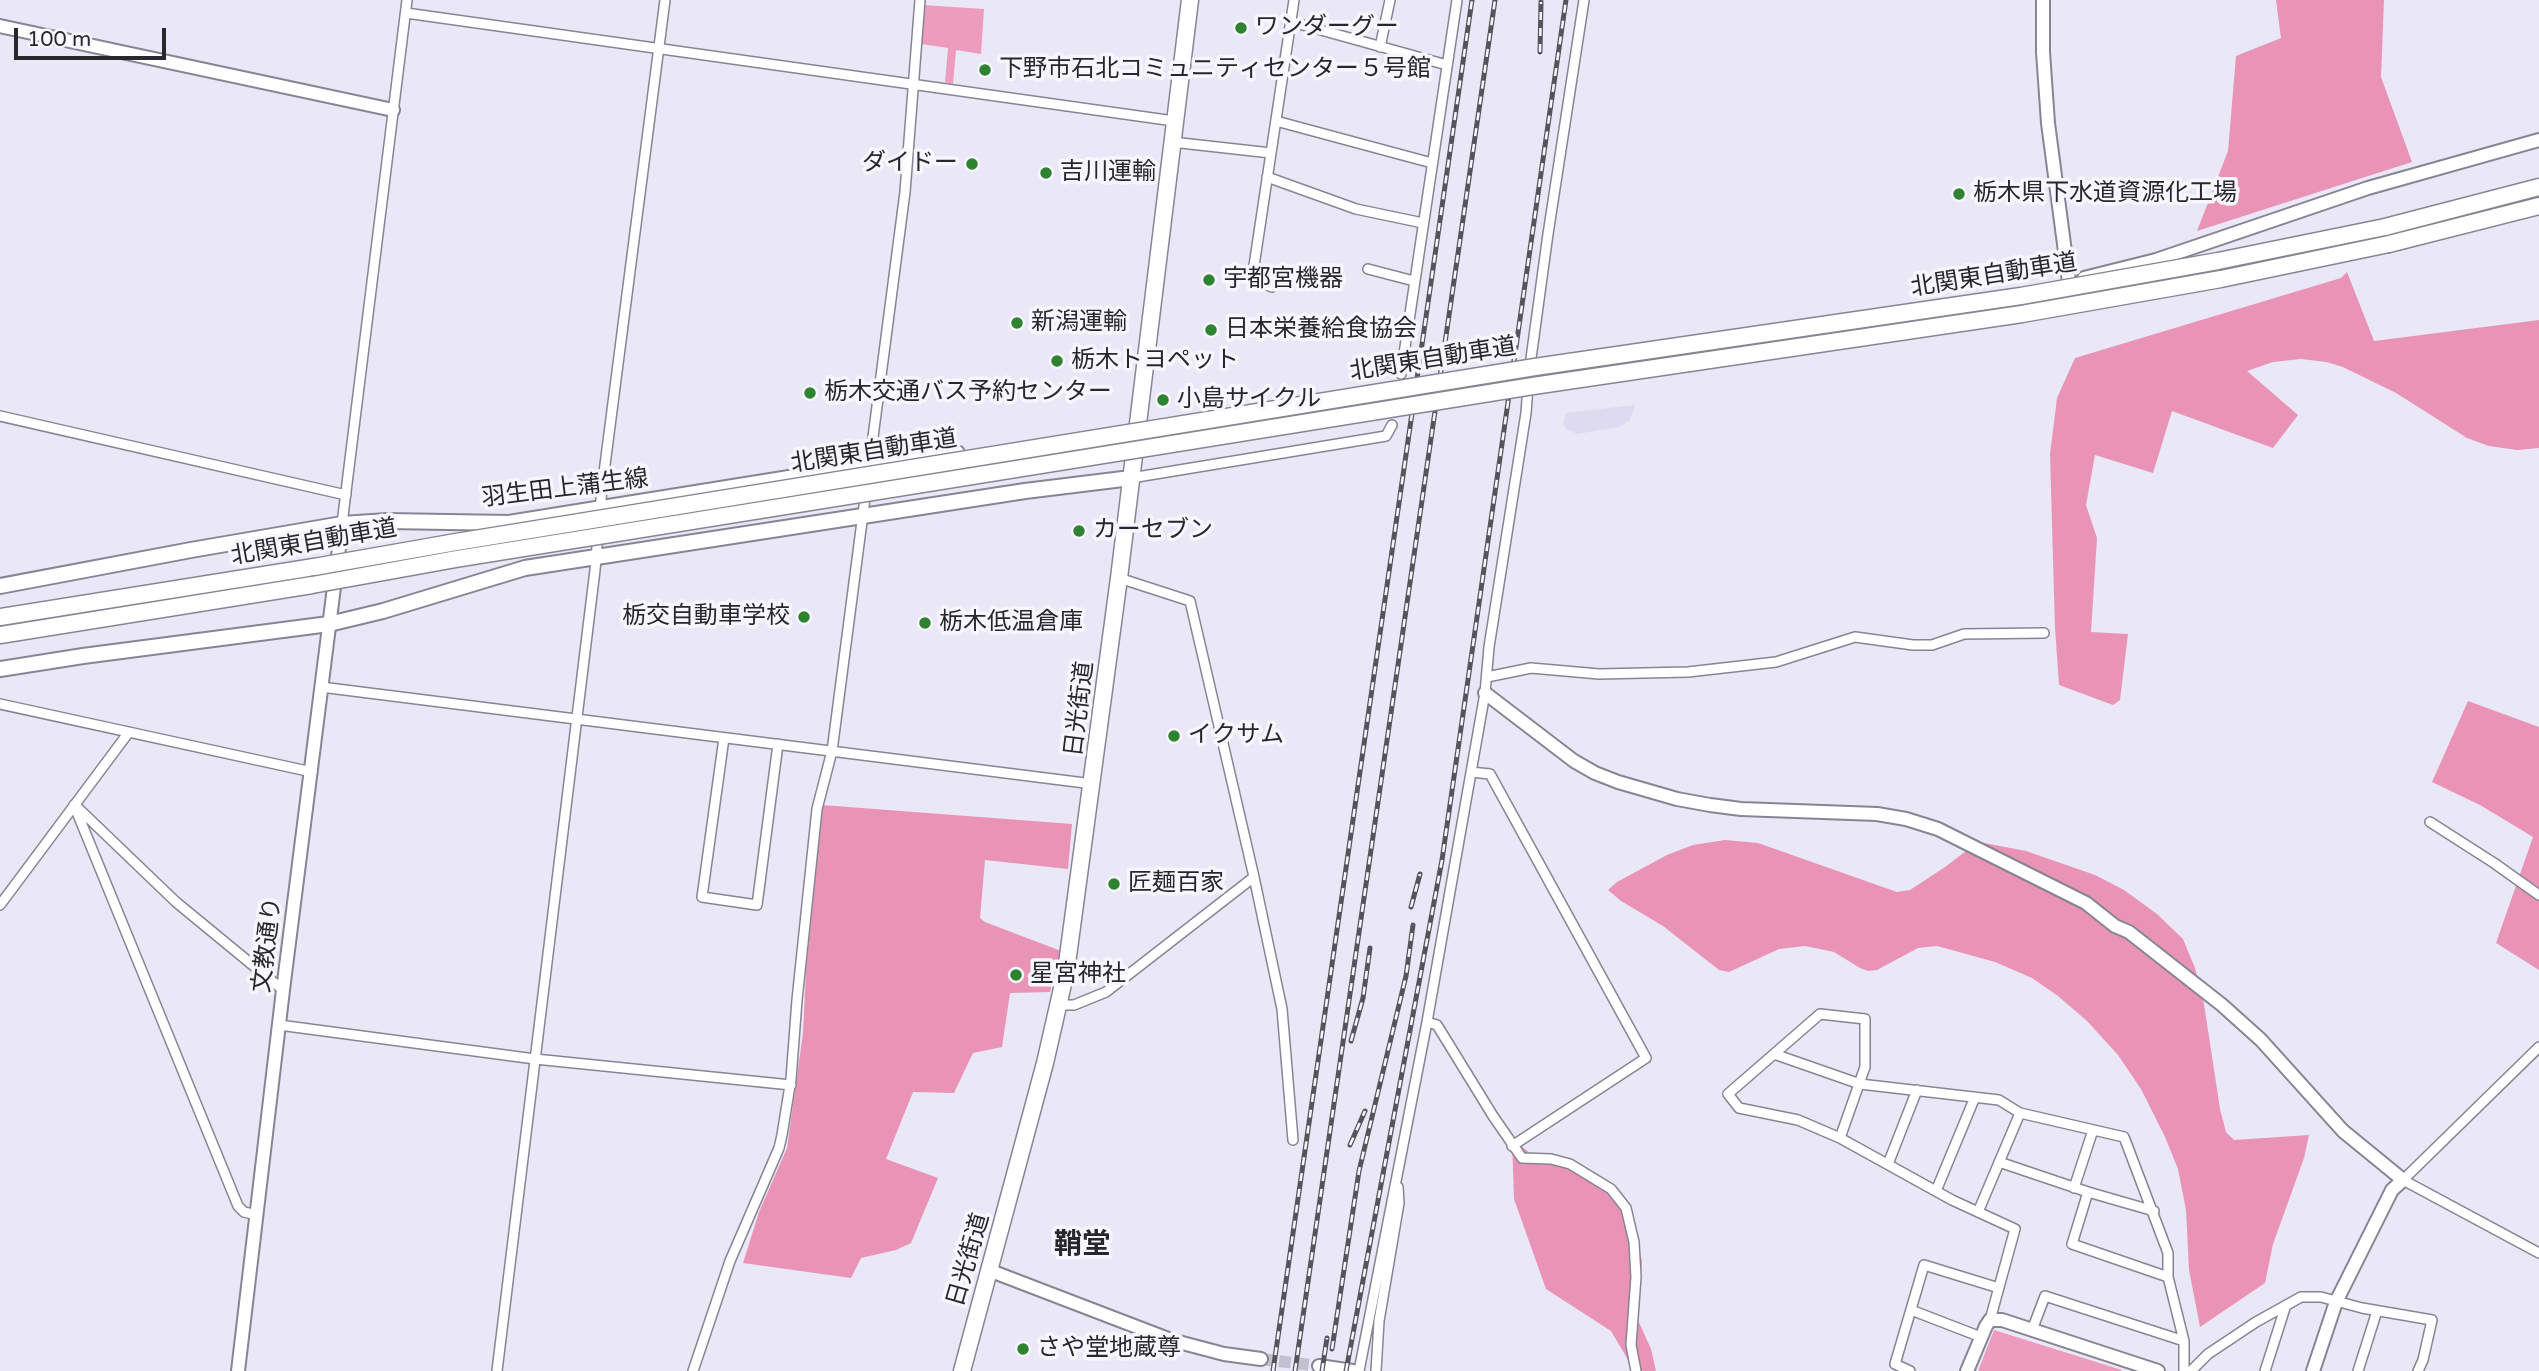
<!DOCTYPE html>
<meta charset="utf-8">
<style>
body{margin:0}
#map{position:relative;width:2539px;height:1371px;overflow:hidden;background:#eae7f7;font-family:"Varela Round",sans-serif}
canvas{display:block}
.scale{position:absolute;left:14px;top:28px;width:152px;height:32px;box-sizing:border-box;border:4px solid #28272d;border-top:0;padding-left:9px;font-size:21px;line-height:24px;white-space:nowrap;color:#28272d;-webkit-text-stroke:5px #f7f6ff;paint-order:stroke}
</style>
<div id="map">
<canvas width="2539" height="1371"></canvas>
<div class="scale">100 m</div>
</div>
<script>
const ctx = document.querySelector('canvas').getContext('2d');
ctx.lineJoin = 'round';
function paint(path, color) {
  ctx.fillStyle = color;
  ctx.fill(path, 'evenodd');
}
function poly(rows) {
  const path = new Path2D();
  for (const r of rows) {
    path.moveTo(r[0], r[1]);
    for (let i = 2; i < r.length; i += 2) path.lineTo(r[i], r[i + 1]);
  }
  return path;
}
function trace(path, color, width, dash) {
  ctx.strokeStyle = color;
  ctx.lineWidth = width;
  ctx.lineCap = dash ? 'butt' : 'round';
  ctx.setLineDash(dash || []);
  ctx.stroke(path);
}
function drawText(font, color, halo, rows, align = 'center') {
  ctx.font = font + ' "Varela Round","Noto Sans JP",sans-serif';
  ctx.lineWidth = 7;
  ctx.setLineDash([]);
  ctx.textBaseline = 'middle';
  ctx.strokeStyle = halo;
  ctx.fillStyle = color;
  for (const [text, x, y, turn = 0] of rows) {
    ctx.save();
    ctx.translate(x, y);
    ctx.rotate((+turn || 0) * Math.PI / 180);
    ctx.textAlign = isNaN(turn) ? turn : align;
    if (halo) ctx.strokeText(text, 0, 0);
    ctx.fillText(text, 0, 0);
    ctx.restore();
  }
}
const built = poly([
 [1635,405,1630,420,1619,427,1577,434,1566,429,1563,424,1566,413]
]);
const green = poly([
 [923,5,984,9,981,54,956,50,953,84,945,82,948,48,921,44],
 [1994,1330,2122,1370,2121,1371,1978,1371]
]);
const forest = poly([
 [2276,0,2384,0,2381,77,2412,162,2197,231,2228,151,2236,56,2281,38],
 [2347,272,2374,341,2539,320,2539,448,2517,450,2489,446,2467,438,2396,393,2343,367,2326,362,2301,359,2273,362,2247,371,2298,415,2273,448,2172,411,2153,473,2095,455,2086,505,2097,538,2091,632,2128,634,2120,700,2113,705,2059,685,2055,628,2050,454,2057,398,2075,358,2341,278],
 [2468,701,2539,727,2539,970,2496,943,2533,837,2480,805,2432,782],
 [822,805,1072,824,1068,869,985,860,980,918,985,922,1061,951,1050,992,1010,993,1002,1047,973,1053,954,1093,913,1092,886,1159,938,1178,911,1243,896,1250,861,1258,851,1278,743,1263,759,1212,787,1148,803,1033,806,970],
 [1725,840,1758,843,1897,892,1910,890,1945,867,1974,845,1984,843,2026,851,2095,875,2124,890,2157,914,2183,939,2195,968,2204,1004,2220,1109,2226,1132,2234,1140,2309,1135,2304,1158,2273,1244,2265,1283,2200,1327,2189,1270,2186,1210,2178,1169,2165,1137,2141,1089,2118,1055,2087,1021,2058,996,2032,978,1995,962,1937,946,1918,948,1877,970,1868,971,1860,968,1834,952,1805,946,1779,949,1729,972,1719,970,1663,926,1621,901,1608,890,1617,882,1667,855,1693,845],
 [1512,1139,1534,1156,1601,1180,1620,1206,1633,1229,1642,1261,1637,1318,1651,1349,1656,1371,1631,1371,1627,1358,1611,1331,1546,1289,1514,1199]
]);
const stream = poly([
 [1974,1371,1979,1359]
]);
const secondaryTunnel = poly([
 [1261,1359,1319,1366]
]);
const street = poly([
 [406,13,1174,121],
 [1292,22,1447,65],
 [1380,47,1390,0],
 [1276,121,1432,163],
 [1172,142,1271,153,1294,0],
 [1271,153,1252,279,1272,287],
 [1267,177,1356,209,1423,223],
 [1368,269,1414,281],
 [1401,374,1457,0],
 [0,416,346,495],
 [1131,478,1386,436,1392,425],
 [342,524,407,0],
 [1119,578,1190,601,1254,877,1282,1009,1293,1140],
 [1487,677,1531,668,1599,674,1688,672,1776,662,1855,637,1913,645,1932,645,1964,634,2044,633],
 [321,687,1093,784],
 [0,704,312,772],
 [724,738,702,897,757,905,778,744],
 [1471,772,1490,774,1646,1058,1512,1146],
 [74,805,238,1206,244,1212,257,1215],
 [78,808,176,902,283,990],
 [2430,822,2494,863,2539,895],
 [0,905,129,732],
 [1059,1005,1074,1005,1106,992,1254,877],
 [1427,1022,1437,1025,1493,1116,1522,1158,1551,1159,1570,1164,1611,1189,1626,1208,1634,1242,1636,1277,1631,1345,1636,1371],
 [279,1025,535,1059,791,1085],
 [2539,1047,2403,1180,2539,1253],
 [1774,1054,1860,1084,1999,1100,2020,1113,2124,1137,2168,1253,2168,1277,2184,1341,2184,1371],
 [1840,1138,1865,1067,1865,1019,1820,1014,1728,1094,1739,1108,1798,1120,1840,1138,1952,1200,2015,1229,1990,1320],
 [1999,1162,2088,1192,2072,1244,2168,1277],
 [1888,1164,1917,1090],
 [2074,1188,2093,1130],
 [1936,1191,1975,1097],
 [2088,1192,2154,1211],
 [1978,1212,2020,1113],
 [1911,1310,1981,1337],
 [2032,1330,2045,1296,2184,1341],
 [497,1371,595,570,602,488,665,0],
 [693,1371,730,1261,779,1148,782,1135,791,1079,797,1000,817,809,832,751,905,192,920,0],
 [1359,1371,1427,1022,1485,693,1489,647,1526,413,1529,373,1548,234,1584,0],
 [1376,1371,1379,1321,1399,1203,1398,1187],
 [1910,1371,1895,1364,1924,1265,1999,1288],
 [2191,1371,2208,1354,2256,1322,2301,1297,2321,1297,2362,1308,2432,1320,2423,1360,2418,1371],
 [2265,1371,2286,1305],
 [2358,1371,2377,1311]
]);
const secondary = poly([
 [2043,0,2043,52,2048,123,2069,282],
 [0,26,393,110],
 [2084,278,2156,260,2368,188,2539,140],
 [1485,693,1574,761,1595,773,1618,782,1677,799,1710,805,1741,809,1877,814,1906,819,1938,829,2086,903,2115,926,2129,932,2222,1005,2261,1040,2343,1131,2403,1180,2392,1190,2336,1302,2313,1371],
 [991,1271,1171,1340,1224,1354,1261,1359],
 [1319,1366,1353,1371],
 [238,1371,283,990,342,524],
 [1967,1371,1986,1326,1990,1320,2002,1320,2158,1371]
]);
const primary = poly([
 [0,586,191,550,342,524,387,521,509,523,870,465,957,453],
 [0,669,83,656,329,624,383,611,525,568,1025,491,1131,478]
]);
const highway = poly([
 [2385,227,2539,187],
 [2389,244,2539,206],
 [0,617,314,567],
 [0,635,312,585],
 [962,1371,1045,1063,1066,971,1119,578,1190,0]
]);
const rail = poly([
 [1540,52,1541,2],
 [1411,907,1420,874],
 [1351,1041,1363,998,1370,948],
 [1350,1145,1365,1111],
 [1332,1349,1359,1171,1406,976,1413,925],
 [1273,1371,1472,0],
 [1295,1371,1495,0],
 [1322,1371,1327,1338],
 [1346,1371,1442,860,1566,0]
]);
const highwayBridge = poly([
 [314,567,456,542,1535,367,2021,296,2218,261,2385,227],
 [312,585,456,559,1533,386,2022,314,2221,279,2389,244]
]);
const markers = [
 [1241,28,7,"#2e8331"],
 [985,70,7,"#2e8331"],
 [972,164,7,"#2e8331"],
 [1046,173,7,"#2e8331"],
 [1959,194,7,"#2e8331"],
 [1209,280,7,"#2e8331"],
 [1017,323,7,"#2e8331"],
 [1211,330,7,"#2e8331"],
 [1057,361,7,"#2e8331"],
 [810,393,7,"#2e8331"],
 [1163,400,7,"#2e8331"],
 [1079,531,7,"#2e8331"],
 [804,617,7,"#2e8331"],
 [925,623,7,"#2e8331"],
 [1174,736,7,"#2e8331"],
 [1114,884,7,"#2e8331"],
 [1016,975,7,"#2e8331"],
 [1023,1349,7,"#2e8331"]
];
const poiNames = [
 ["ワンダーグー",1255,28],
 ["下野市石北コミュニティセンター５号館",999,70],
 ["ダイドー",958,164,"right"],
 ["吉川運輸",1060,173],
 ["栃木県下水道資源化工場",1973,194],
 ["宇都宮機器",1223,280],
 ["新潟運輸",1031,323],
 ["日本栄養給食協会",1225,330],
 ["栃木トヨペット",1071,361],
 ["栃木交通バス予約センター",824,393],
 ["小島サイクル",1177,400],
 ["カーセブン",1093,531],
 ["栃交自動車学校",790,617,"right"],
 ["栃木低温倉庫",939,623],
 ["イクサム",1188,736],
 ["匠麺百家",1128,884],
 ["星宮神社",1030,975],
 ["さや堂地蔵尊",1037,1349]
];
const streetNames = [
 ["北関東自動車道",1994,276,-9],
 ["北関東自動車道",1433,360,-9],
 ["北関東自動車道",874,452,-9],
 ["羽生田上蒲生線",565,489,-7],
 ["北関東自動車道",314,543,-10],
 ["日光街道",1080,709,-83],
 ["文教通り",268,945,-83],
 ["日光街道",969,1260,-74]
];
const quarterNames = [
 ["鞘堂",1082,1246]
];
paint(built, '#dedbf1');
paint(green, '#ed9cbd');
paint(forest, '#e994b7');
trace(stream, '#66c2f2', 2.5);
trace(secondaryTunnel, '#c3c1cf', 12, [12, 6]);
trace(street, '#878593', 12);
trace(secondary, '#878593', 16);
trace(primary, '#878593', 18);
trace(highway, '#878593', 19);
trace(street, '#fff', 9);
trace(secondary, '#fff', 12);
trace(primary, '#fff', 14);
trace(highway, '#fff', 16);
trace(rail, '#55535c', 5);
trace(rail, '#f7f6ff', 2.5, [8]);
trace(highwayBridge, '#878593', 19, []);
trace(highwayBridge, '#fff', 16);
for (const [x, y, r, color] of markers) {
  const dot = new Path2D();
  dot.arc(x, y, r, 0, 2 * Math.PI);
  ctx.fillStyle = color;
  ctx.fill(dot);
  trace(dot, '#f7f6ff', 2.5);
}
drawText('24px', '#28272d', '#f7f6ff', poiNames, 'left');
drawText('24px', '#28272d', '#f7f6ff', streetNames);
drawText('bold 28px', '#28272d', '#f7f6ff', quarterNames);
</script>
